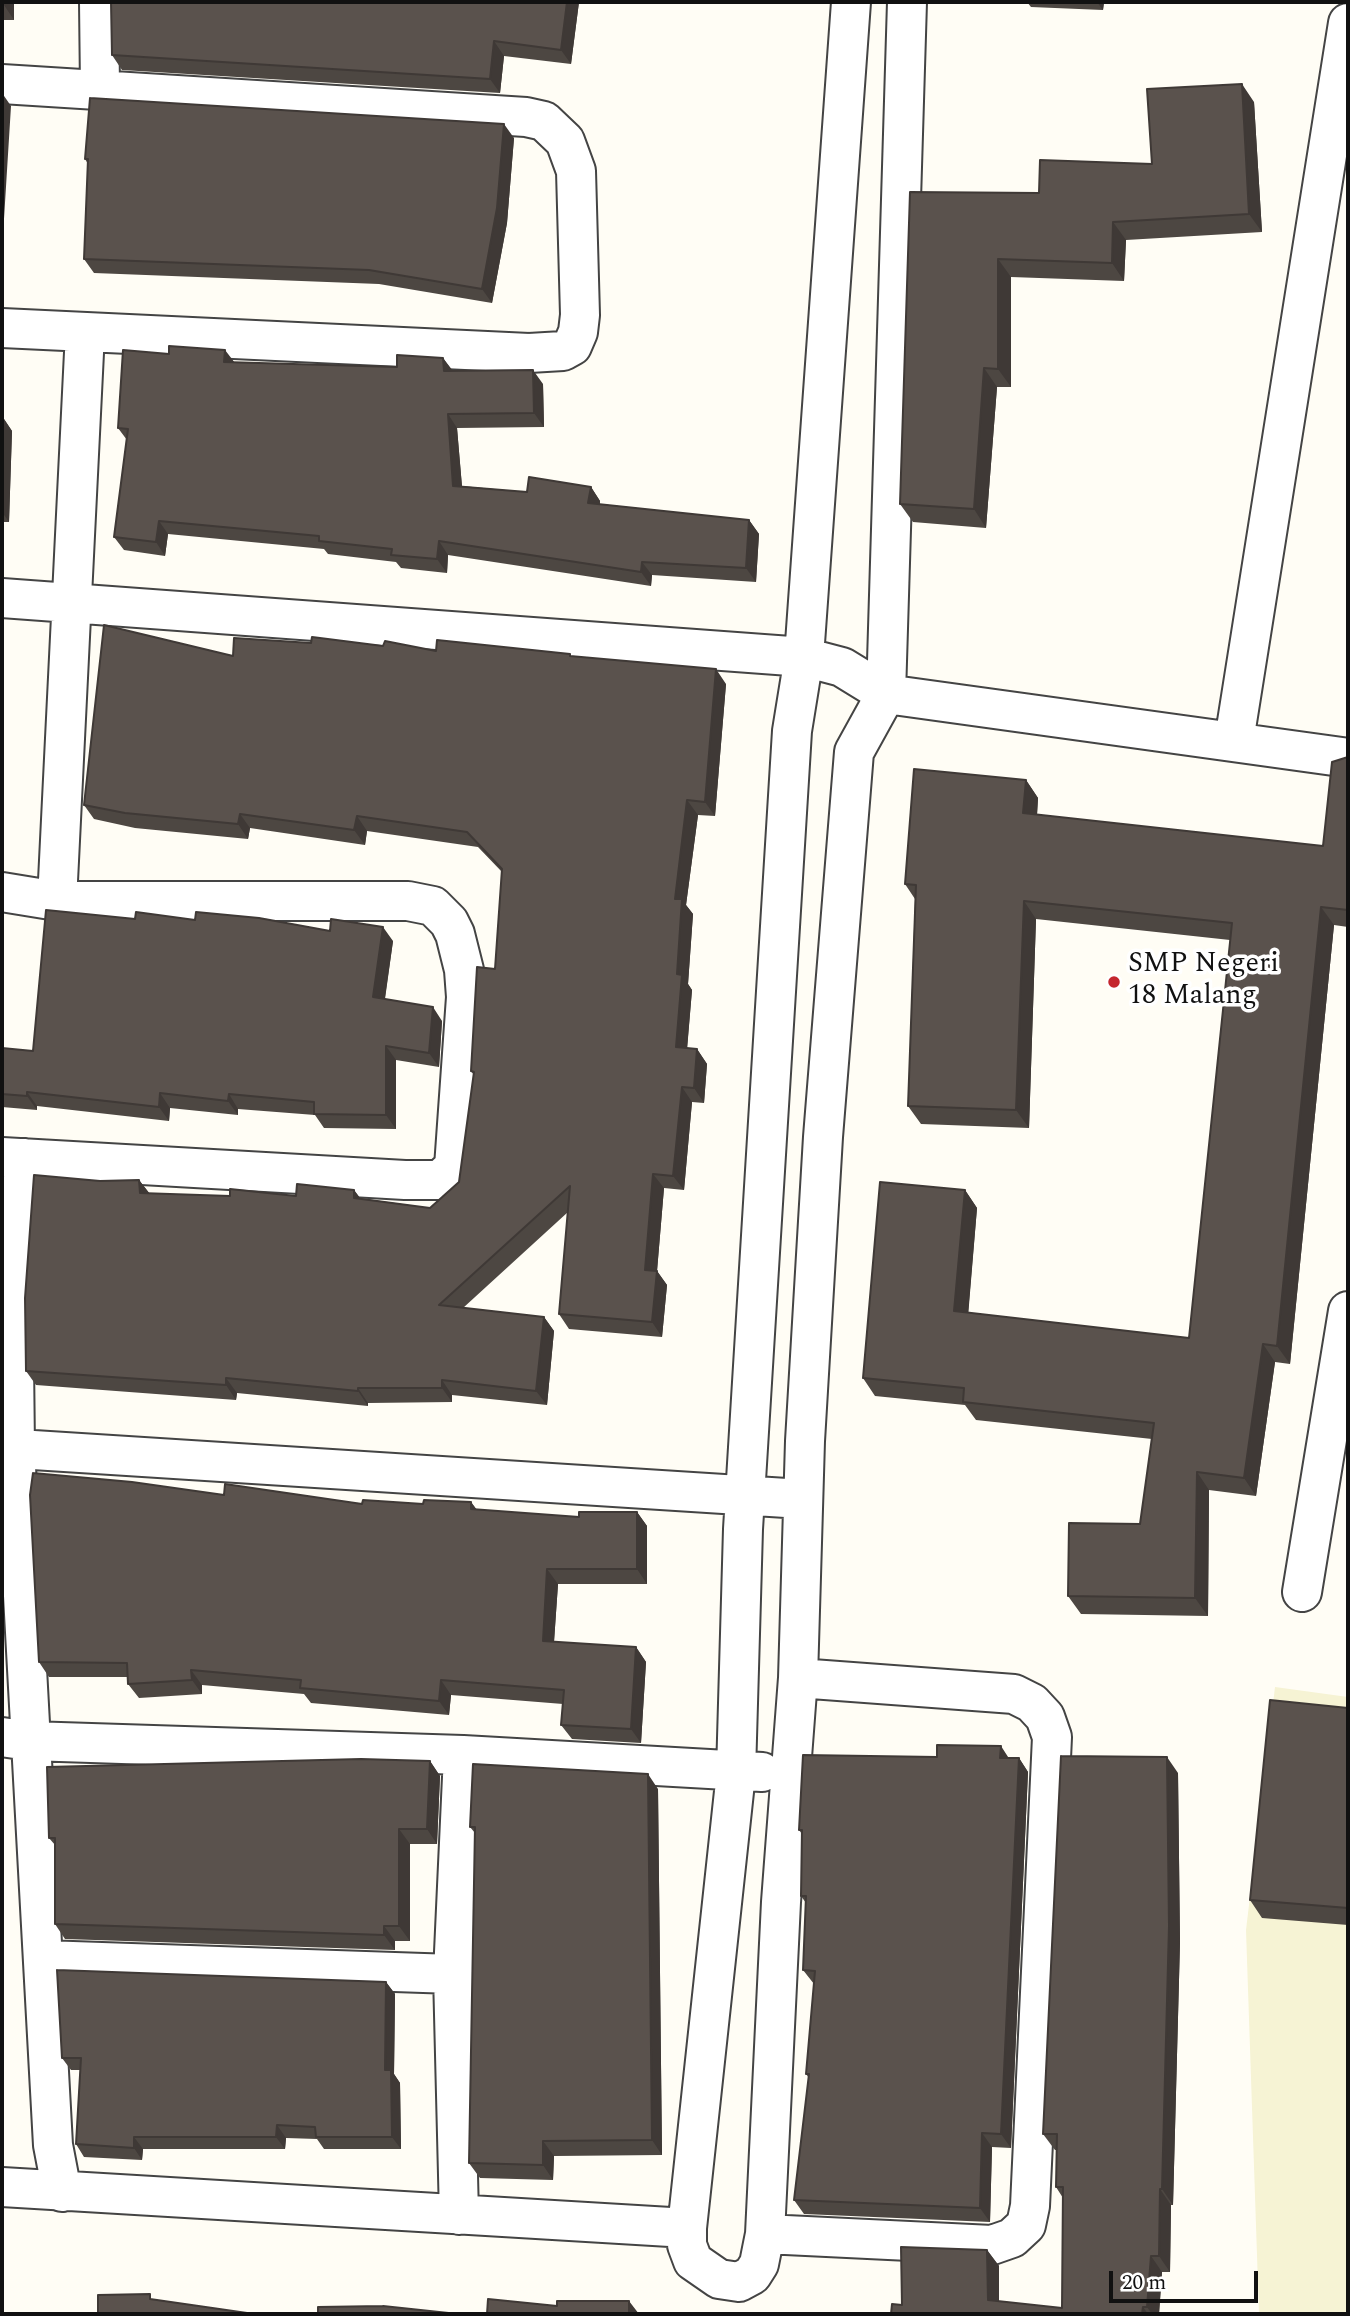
<!DOCTYPE html>
<style>
body{margin:0}
#map{position:relative;width:1350px;height:2316px;overflow:hidden;background:#fffdf5;font-family:Spectral,serif}
canvas{display:block}
.frame{position:absolute;inset:0;border:4px solid #111;pointer-events:none}
.scale{position:absolute;left:1109px;top:2271px;width:149px;height:32px;box-sizing:border-box;border:4px solid #111;border-top:0;padding-left:9px;font-size:21px;line-height:24px;white-space:nowrap;color:#111;-webkit-text-stroke:5px #fff;paint-order:stroke}
</style>
<div id="map">
<canvas width="1350" height="2316"></canvas>
<div class="frame"></div>
<div class="scale">20 m</div>
</div>
<script>
const ctx = document.querySelector('canvas').getContext('2d');
ctx.lineJoin = 'round';
function paint(path, color) {
  ctx.fillStyle = color;
  ctx.fill(path, 'evenodd');
}
function poly(rows) {
  const path = new Path2D();
  for (const r of rows) {
    path.moveTo(r[0], r[1]);
    for (let i = 2; i < r.length; i += 2) path.lineTo(r[i], r[i + 1]);
  }
  return path;
}
function trace(path, color, width, dash) {
  ctx.strokeStyle = color;
  ctx.lineWidth = width;
  ctx.lineCap = dash ? 'butt' : 'round';
  ctx.setLineDash(dash || []);
  ctx.stroke(path);
}
function drawText(font, color, halo, rows, align = 'center') {
  ctx.font = font + ' Spectral,serif';
  ctx.lineWidth = 7;
  ctx.setLineDash([]);
  ctx.textBaseline = 'middle';
  ctx.strokeStyle = halo;
  ctx.fillStyle = color;
  for (const [text, x, y, turn = 0] of rows) {
    ctx.save();
    ctx.translate(x, y);
    ctx.rotate((+turn || 0) * Math.PI / 180);
    ctx.textAlign = isNaN(turn) ? turn : align;
    if (halo) ctx.strokeText(text, 0, 0);
    ctx.fillText(text, 0, 0);
    ctx.restore();
  }
}
const farmland = poly([
 [1275,1687,1348,1697,1348,2314,1259,2314,1246,1930]
]);
const street = poly([
 [99,2,100,88],
 [851,2,804,657,792,731,743,1529,736,1773,687,2228,687,2245,693,2261,719,2279,739,2282,752,2275,759,2264,765,2234,781,1902,798,1678,805,1441,823,1137,854,752,886,694,907,2],
 [2,84,526,117,544,121,565,141,576,171,580,315,578,332,572,346,563,351,529,353,2,328],
 [2,598,804,657,842,667,886,694,1348,758],
 [1234,741,1348,23],
 [2,892,57,901,408,901,433,906,449,922,455,934,464,970,466,997,454,1167,440,1180,405,1180,2,1157],
 [57,901,85,332],
 [24,1158,13,1273,15,1449,53,2145,62,2192],
 [2,1448,802,1499],
 [1302,1592,1348,1311],
 [2,1737,29,1741,463,1755,762,1772],
 [43,1960,453,1974],
 [2,2187,687,2228],
 [459,2215,453,1974,463,1755],
 [765,2234,992,2245,1012,2238,1026,2225,1030,2206,1052,1737,1045,1717,1032,1703,1014,1694,798,1678]
]);
const wall = poly([
 [2,2,14,2,14,20,2,20],
 [111,2,579,2,571,64,504,56,500,93,122,70,112,55],
 [1027,2,1104,2,1103,10,1031,7],
 [1254,102,1262,232,1126,240,1124,281,1011,277,1011,387,997,387,986,528,913,522,900,504,910,192,1039,193,1152,164],
 [514,138,507,223,492,303,379,284,94,273,84,259,88,164,85,159],
 [169,354,234,363,397,367,443,358,452,371,543,384,544,427,457,428,462,486,527,492,591,487,600,501,600,504,749,520,759,534,756,582,652,575,651,586,448,555,447,573,401,568,396,562,328,554,324,549,168,534,165,556,124,550,114,537,127,440,118,428],
 [2,416,12,431,9,522,2,522],
 [311,643,383,646,436,651,572,657,726,684,715,816,698,815,686,905,693,914,688,984,692,990,687,1048,697,1049,707,1064,704,1103,692,1102,684,1190,664,1188,657,1271,667,1285,662,1337,569,1329,559,1314,568,1212,463,1308,544,1317,554,1331,547,1405,452,1395,452,1402,368,1403,368,1406,237,1393,236,1400,36,1385,26,1371,100,1181,139,1180,149,1193,230,1196,296,1196,354,1190,360,1198,430,1208,459,1182,474,1075,471,1071,495,969,502,872,478,847,367,831,365,845,250,828,248,839,135,828,94,819,84,805,233,656],
 [1348,757,1348,927,1334,925,1290,1364,1275,1362,1256,1496,1209,1490,1208,1616,1081,1614,1068,1596,1140,1524,1152,1439,976,1420,965,1405,875,1396,863,1378,965,1190,977,1208,968,1313,1189,1338,1230,940,1036,919,1029,1128,921,1124,908,1106,915,899,905,884,1026,780,1038,798,1037,815,1323,846],
 [135,919,195,920,330,931,393,941,385,999,442,1021,439,1067,396,1060,396,1129,324,1128,315,1115,238,1109,238,1115,170,1108,169,1121,37,1106,37,1110,2,1107,2,1048,33,1051],
 [224,1495,362,1504,423,1504,471,1502,477,1510,579,1517,637,1512,647,1526,647,1584,558,1584,554,1642,636,1647,646,1662,641,1743,572,1739,561,1725,563,1704,451,1695,449,1715,311,1703,304,1694,202,1685,202,1694,139,1698,128,1684,128,1677,49,1677,39,1662],
 [1348,1708,1348,1925,1262,1918,1250,1900],
 [1009,1758,1019,1758,1028,1772,1011,2148,992,2147,990,2222,804,2214,794,2200,809,2078,806,2074,814,1984,803,1970,806,1903,801,1896,802,1834,799,1830],
 [430,1761,440,1776,437,1844,410,1844,410,1941,395,1941,395,1950,65,1939,55,1924,55,1845,49,1838],
 [1178,1773,1180,1942,1173,2205,1171,2205,1170,2272,1162,2272,1159,2314,891,2314,902,2305,987,2250,999,2266,999,2301,1062,2308,1063,2198,1056,2187,1057,2150,1055,2150,1043,2134],
 [658,1789,662,2155,554,2156,553,2180,480,2178,469,2163,475,1833,470,1827],
 [386,1982,395,1994,394,2074,400,2083,401,2149,324,2149,317,2139,286,2138,285,2149,143,2149,142,2160,84,2157,76,2144,80,2070,71,2070,62,2058]
]);
const shadedWall = poly([
 [4,2,14,2,14,20,4,5],
 [567,2,579,2,571,64,561,50],
 [1097,2,1104,2,1103,10],
 [494,41,504,56,500,93,490,79],
 [1242,84,1254,102,1262,232,1249,214],
 [2,93,11,106,2,251],
 [504,124,514,138,507,223,492,303,482,289],
 [1113,222,1126,240,1124,281,1112,263],
 [998,259,1011,277,1011,387,998,369],
 [225,350,235,363,224,362],
 [443,358,453,371,444,371],
 [984,368,997,387,986,528,974,509],
 [533,370,543,384,544,427,534,413],
 [448,414,457,428,463,499,453,486],
 [2,416,12,431,9,522,2,512],
 [591,487,600,501,598,517,588,503],
 [749,520,759,534,756,582,746,568],
 [159,521,168,534,165,556,156,542],
 [439,541,448,555,447,573,437,559],
 [642,562,652,575,651,586,641,572],
 [716,669,726,684,715,816,705,802],
 [1026,780,1038,798,1036,831,1023,813],
 [687,800,698,815,686,905,693,914,688,984,692,990,686,1062,676,1047,675,899],
 [240,814,250,828,248,839,238,824],
 [357,816,367,831,365,845,354,830],
 [1024,901,1036,919,1029,1128,1016,1110],
 [1321,907,1334,925,1290,1364,1277,1346],
 [383,927,393,941,383,1011,373,997],
 [433,1007,442,1021,439,1067,429,1053],
 [386,1046,396,1060,396,1129,386,1115],
 [697,1049,707,1064,704,1103,694,1088],
 [682,1087,692,1102,684,1190,673,1176],
 [27,1092,37,1106,37,1110,27,1096],
 [160,1093,170,1108,169,1121,159,1107],
 [229,1094,238,1109,238,1115,228,1101],
 [653,1174,664,1188,657,1271,667,1285,662,1337,652,1322,645,1270],
 [139,1180,150,1194,140,1193],
 [354,1190,365,1205,354,1198],
 [965,1190,977,1208,967,1329,954,1311],
 [544,1317,554,1331,547,1405,536,1391],
 [1263,1344,1275,1362,1256,1496,1244,1478],
 [226,1378,237,1393,236,1400,226,1385],
 [442,1380,452,1395,452,1402,442,1388],
 [358,1388,368,1403,368,1406,358,1391],
 [1197,1472,1209,1490,1208,1616,1195,1598],
 [471,1502,481,1516,471,1509],
 [637,1512,647,1526,647,1584,637,1569],
 [547,1569,558,1584,553,1656,543,1641],
 [636,1647,646,1662,641,1743,631,1729],
 [191,1670,202,1685,202,1694,192,1680],
 [441,1680,451,1695,449,1715,439,1701],
 [1001,1746,1010,1760,1000,1758],
 [1167,1757,1178,1773,1180,1942,1173,2205,1162,2189],
 [1019,1758,1028,1772,1011,2148,1001,2134],
 [430,1761,440,1776,437,1844,427,1829],
 [648,1774,658,1789,662,2155,652,2140],
 [399,1829,410,1844,410,1941,399,1926],
 [384,1926,395,1941,395,1950,384,1935],
 [386,1982,395,1994,394,2074,400,2083,401,2149,392,2137,385,2070],
 [277,2125,286,2138,285,2149,276,2137],
 [982,2133,992,2147,990,2222,980,2208],
 [134,2137,143,2149,142,2160,134,2148],
 [543,2141,554,2156,553,2180,543,2165],
 [1160,2189,1171,2205,1170,2272,1159,2256],
 [987,2250,999,2266,999,2314,988,2300],
 [1151,2256,1162,2272,1159,2314,1152,2314,1147,2307],
 [629,2301,639,2314,629,2314],
 [1143,2307,1148,2314,1142,2314]
]);
const building = poly([
 [111,2,567,2,561,50,494,41,490,79,112,55,111,2],
 [1242,84,1249,214,1113,222,1112,263,998,259,998,369,984,368,974,509,900,504,910,192,1039,193,1040,160,1152,164,1147,89,1242,84],
 [90,98,504,124,497,208,482,289,369,270,84,259,88,159,85,159,90,98],
 [169,346,225,350,224,362,397,367,397,355,443,358,444,371,533,370,534,413,448,414,453,486,527,492,529,477,591,487,588,503,749,520,746,568,642,562,641,572,439,541,437,559,391,555,392,549,319,541,319,536,159,521,156,542,114,537,128,429,118,428,123,350,169,354,169,346],
 [104,625,233,656,234,638,311,643,312,637,383,646,385,641,436,651,437,640,570,654,570,656,716,669,705,802,687,800,675,899,682,899,677,974,682,975,676,1047,697,1049,694,1088,682,1087,673,1176,653,1174,645,1270,657,1271,652,1322,559,1314,570,1186,439,1305,544,1317,536,1391,442,1380,442,1388,358,1388,358,1391,226,1378,226,1385,26,1371,25,1298,34,1175,100,1181,139,1180,140,1193,230,1196,230,1189,296,1196,297,1184,354,1190,354,1198,430,1208,459,1182,474,1072,471,1071,477,967,495,969,502,869,467,832,357,816,354,830,240,814,238,824,125,813,84,805,104,625],
 [1348,757,1348,910,1321,907,1277,1346,1263,1344,1244,1478,1197,1472,1195,1598,1068,1596,1069,1523,1140,1524,1154,1423,963,1402,964,1388,863,1378,880,1182,965,1190,954,1311,1189,1338,1232,923,1024,901,1016,1110,908,1106,916,885,905,884,914,769,1026,780,1023,813,1323,846,1332,762,1348,757],
 [46,910,135,919,136,912,195,920,196,912,259,918,330,931,331,919,383,927,373,997,433,1007,429,1053,386,1046,386,1115,314,1114,314,1102,229,1094,228,1101,160,1093,159,1107,27,1092,27,1096,2,1094,2,1048,33,1051,46,910],
 [33,1473,132,1482,224,1495,225,1484,362,1504,363,1500,423,1504,424,1500,471,1502,471,1509,579,1517,579,1512,637,1512,637,1569,547,1569,543,1641,636,1647,631,1729,561,1725,564,1690,441,1680,439,1701,300,1688,301,1680,191,1670,192,1680,128,1684,127,1663,39,1662,30,1495,33,1473],
 [1270,1700,1348,1708,1348,1908,1250,1900,1270,1700],
 [937,1745,1001,1746,1000,1758,1019,1758,1001,2134,982,2133,980,2208,794,2200,809,2074,806,2074,815,1971,803,1970,806,1896,801,1896,802,1830,799,1830,803,1755,937,1757,937,1745],
 [1061,1756,1167,1757,1169,1926,1162,2189,1160,2189,1159,2256,1151,2256,1147,2307,1143,2307,1142,2314,891,2314,892,2304,902,2305,901,2247,987,2250,988,2300,1062,2308,1063,2187,1056,2187,1057,2134,1043,2134,1061,1756],
 [361,1759,430,1761,427,1829,399,1829,399,1926,384,1926,384,1935,55,1924,55,1838,49,1838,47,1767,361,1759],
 [473,1764,648,1774,652,2140,543,2141,543,2165,469,2163,475,1827,470,1827,473,1764],
 [57,1970,386,1982,385,2070,391,2070,392,2137,316,2137,315,2127,277,2125,276,2137,134,2137,134,2148,76,2144,81,2058,62,2058,57,1970],
 [150,2294,150,2299,254,2314,98,2314,98,2295,150,2294],
 [488,2299,557,2306,557,2301,629,2301,629,2314,487,2314,488,2299],
 [383,2306,458,2314,318,2314,318,2307,383,2306]
]);
const markers = [
 [1114,982,7,"#c4262e"]
];
const poiNames = [
 ["SMP Negeri",1128,966],
 ["18 Malang",1128,998]
];
paint(farmland, '#f6f3d4');
trace(street, '#444', 42);
trace(street, '#fff', 38);
paint(wall, '#4d4742');
paint(shadedWall, '#3f3936');
paint(building, '#5a524d');
trace(building, '#3f3936', 2);
for (const [x, y, r, color] of markers) {
  const dot = new Path2D();
  dot.arc(x, y, r, 0, 2 * Math.PI);
  ctx.fillStyle = color;
  ctx.fill(dot);
  trace(dot, '#fff', 2.5);
}
drawText('28px', '#111', '#fff', poiNames, 'left');
</script>
